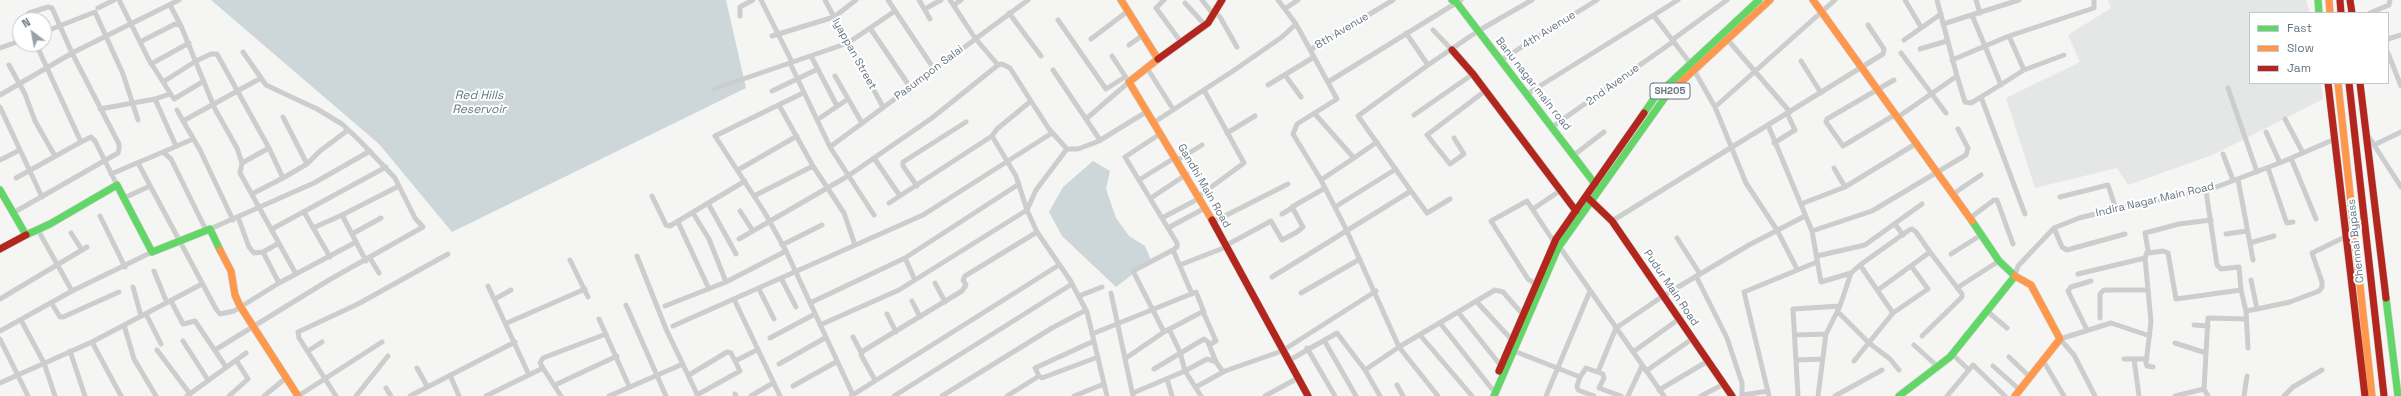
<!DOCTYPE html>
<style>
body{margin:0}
#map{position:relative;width:2401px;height:396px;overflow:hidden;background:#f5f5f3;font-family:"Space Grotesk",sans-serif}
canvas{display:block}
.legend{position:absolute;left:2249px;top:12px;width:140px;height:72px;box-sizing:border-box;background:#fff;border:1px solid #c1c8ce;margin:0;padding:5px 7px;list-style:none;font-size:12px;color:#647584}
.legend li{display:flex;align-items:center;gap:8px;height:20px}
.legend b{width:20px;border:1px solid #c1c8ce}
.north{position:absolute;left:12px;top:12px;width:40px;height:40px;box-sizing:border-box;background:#fff;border:1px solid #c1c8ce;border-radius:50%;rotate:328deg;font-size:11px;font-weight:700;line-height:16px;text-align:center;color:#647584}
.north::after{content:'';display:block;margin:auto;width:14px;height:18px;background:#97a2ab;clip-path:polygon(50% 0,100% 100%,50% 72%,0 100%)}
</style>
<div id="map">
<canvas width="2401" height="396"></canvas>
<ul class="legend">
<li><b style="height:5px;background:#63d668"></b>Fast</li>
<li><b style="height:5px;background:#ff974d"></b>Slow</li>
<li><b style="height:5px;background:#b3261e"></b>Jam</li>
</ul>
<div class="north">N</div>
</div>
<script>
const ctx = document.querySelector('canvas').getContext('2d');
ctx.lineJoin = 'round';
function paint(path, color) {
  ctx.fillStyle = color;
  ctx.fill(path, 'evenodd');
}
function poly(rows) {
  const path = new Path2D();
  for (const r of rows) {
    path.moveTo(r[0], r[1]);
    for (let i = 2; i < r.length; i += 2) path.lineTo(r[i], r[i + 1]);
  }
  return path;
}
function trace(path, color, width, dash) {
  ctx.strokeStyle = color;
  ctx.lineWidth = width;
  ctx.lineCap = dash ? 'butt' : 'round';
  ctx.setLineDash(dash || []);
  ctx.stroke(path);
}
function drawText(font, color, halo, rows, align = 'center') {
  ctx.font = font + ' "Space Grotesk",sans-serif';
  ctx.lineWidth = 4;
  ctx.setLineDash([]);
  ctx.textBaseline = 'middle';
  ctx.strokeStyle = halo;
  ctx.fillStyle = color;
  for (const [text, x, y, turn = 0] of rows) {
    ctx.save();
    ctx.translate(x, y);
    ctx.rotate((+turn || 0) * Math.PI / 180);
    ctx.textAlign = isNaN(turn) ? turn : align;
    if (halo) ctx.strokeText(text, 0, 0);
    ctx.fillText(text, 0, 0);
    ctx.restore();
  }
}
const built = poly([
 [2108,0,2306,0,2310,13,2250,13,2250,83,2321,83,2323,99,2215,154,2128,185,2117,168,2035,188,2006,98,2080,62,2068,35,2111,8]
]);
const water = poly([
 [211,0,726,0,746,88,452,232,379,144],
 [1093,161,1110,171,1106,189,1116,218,1129,236,1145,246,1151,260,1116,287,1062,236,1049,212,1063,187]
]);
const street = poly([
 [119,0,149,60,174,99,204,81],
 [761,0,792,62],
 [825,0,883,107],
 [888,0,934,69],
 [919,0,930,19],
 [1164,0,1156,8,1181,42],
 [1202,0,1213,14],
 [1905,0,1921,27],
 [1937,0,1957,76],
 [1976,0,1980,13],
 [1185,3,1205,25],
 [170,5,180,24],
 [954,5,961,0],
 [98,8,114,0],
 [1286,8,1298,0],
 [925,9,941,0],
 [1215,12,1220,17,1237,47],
 [1009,13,1041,56],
 [2370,13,2389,5,2390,0],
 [1972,15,2001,85],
 [740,16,740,7,753,0],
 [1654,16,1690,63,1715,107],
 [1058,20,1106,89,1125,77],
 [1296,24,1337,99,1297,124,1293,134,1321,180,1346,229,1399,347,1438,396],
 [1943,24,2019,0],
 [870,28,910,87],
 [1433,30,1452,50],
 [44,32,95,12,123,74,138,120],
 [1406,33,1428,65],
 [772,36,834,17,856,0],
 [2009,36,2024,70],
 [1091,39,1128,11],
 [1727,39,1790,112],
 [2388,39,2401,35],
 [1672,40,1727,0],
 [1904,40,1941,14],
 [140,42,175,24,181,26,215,109,237,148,242,163,240,173,296,274],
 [36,44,81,142,91,137,95,141,117,185],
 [1129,45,1143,35],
 [0,48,20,41],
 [1920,49,1947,41],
 [1310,50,1393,0],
 [1901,53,1946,113],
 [2388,53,2401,86],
 [811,56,837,106],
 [1501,60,1597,0],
 [1952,60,2009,36,2094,8,2094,0],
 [1801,61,1821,93],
 [790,63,830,147,874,215],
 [151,64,189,43],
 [9,65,25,94,35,121,55,156],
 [1147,68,1173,109],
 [1053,70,1100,140],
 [1285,75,1301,97],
 [835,76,862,123],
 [1894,80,1827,119,1826,122,1843,146,1896,114],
 [163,82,196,61,211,54,217,54,269,148],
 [1328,82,1461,0],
 [1268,85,1314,57],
 [2228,88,2257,172],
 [714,89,848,43,895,11],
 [772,91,818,69],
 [803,93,715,136,765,213,786,251,853,395],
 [1527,94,1678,0],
 [0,95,74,52,179,0],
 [1981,97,2024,70,2064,55],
 [155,99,176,146],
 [1031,101,1049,129,1067,149],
 [779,105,813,166,844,213,855,245],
 [0,107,42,197],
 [100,109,155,99,170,94],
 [177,110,183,121,261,78],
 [1315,114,1354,158,1321,180],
 [1414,115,1473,74],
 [283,117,307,164],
 [1898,117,1957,76,1965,102,1971,103,1981,97,2025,214],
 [1086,119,1129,82,1112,56],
 [2285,119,2303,153],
 [817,120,848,99],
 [183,121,200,150,233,220],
 [1153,123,1233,71,1282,37,1296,24,1278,0],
 [1768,125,1812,231,1821,282,1851,273,1840,306,1826,334,1818,396],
 [1552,127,1674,41],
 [2266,132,2280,163],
 [1227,133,1255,116],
 [1160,134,1125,157,1177,243,1177,247,1173,250],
 [2367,134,2401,187],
 [1454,138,1464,154,1450,164,1427,135,1485,91],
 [1774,143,1795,130,1787,113],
 [2374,145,2401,132],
 [830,147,1028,0],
 [163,152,193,139],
 [2223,154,2233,180],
 [1574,155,1604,132],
 [874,158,900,196],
 [1354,158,1377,142],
 [2291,158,2316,219],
 [0,160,20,150],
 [1178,160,1202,145],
 [138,163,216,309,220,314,234,311,279,283,356,242],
 [242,163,269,148,283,178,307,164,320,151,348,130],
 [1834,168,1845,187],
 [2268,168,2286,221,2287,223,2293,222],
 [738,170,797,136],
 [111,174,163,152,171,159,206,230],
 [16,178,81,142],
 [2238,179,2253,260],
 [1139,180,1176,157],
 [917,186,903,166,903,162,966,122],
 [1411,191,1427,213,1450,199],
 [2206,191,2217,265,2221,269,2239,267,2241,290,2246,311],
 [252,194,283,178],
 [1953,194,1981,175],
 [652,196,666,225,670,226,745,181],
 [754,196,813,166],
 [1199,196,1244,163,1204,90],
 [2060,197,2108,185,2116,209],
 [124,198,150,186],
 [1151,198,1187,174],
 [708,203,736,254],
 [889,203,992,136,997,129,1031,101,1010,68,1002,64,998,65,975,38,950,0],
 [1801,204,1845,187,1917,143],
 [1335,207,1396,169],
 [1533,209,1561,190],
 [740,211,753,231],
 [304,212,330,257],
 [13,213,118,153,119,149,119,144,72,53,52,8,48,7,29,13,27,16,28,20],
 [693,213,709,239,726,282],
 [1282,214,1292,208],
 [342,215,399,186],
 [100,216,125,267],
 [238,217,249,247,254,253,263,252,279,243],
 [1162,218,1200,198],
 [1970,218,1994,200,1997,200,2013,244],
 [1612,221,1883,54,1884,49,1868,25],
 [678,222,709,289],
 [1213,222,1288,184],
 [1895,224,1903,235],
 [313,228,342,215,366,261],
 [1168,228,1205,208],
 [2054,228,2062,247,2067,250,2125,234],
 [210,229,314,183,370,151],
 [272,229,386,167],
 [38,230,72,291],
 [1812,231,1872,211,1966,155,1968,148,1958,129],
 [71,233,82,250],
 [352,234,381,218],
 [2226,234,2247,231],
 [1677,238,1700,274],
 [739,239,848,176,932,118,998,65],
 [2250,243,2274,236],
 [782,245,822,225],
 [1225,246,1271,221,1282,240,1297,232,1303,227,1292,207,1325,188],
 [1559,246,1664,396],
 [2148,250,2149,253,2163,251,2168,253,2176,299,2241,290],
 [263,252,279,283],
 [1951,254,1981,235],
 [637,256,666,329,698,396],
 [1817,256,1865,245,1922,204],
 [370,258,379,273],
 [905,258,915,280],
 [570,260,588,297],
 [1180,265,1226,247],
 [1860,265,1909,230,1912,229,1916,232,1930,252,1878,290],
 [1797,269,1777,230,1746,183,1715,107,1835,0],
 [154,271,167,303],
 [1851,273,1860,265,1893,313],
 [2078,274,2145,258],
 [1696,276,1727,338,1742,383,1742,396],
 [2015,276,2018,266,2054,228,2079,218,2131,205,2206,191,2282,162,2335,139],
 [1272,277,1411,191,1358,116,1428,65,1478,31,1532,0],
 [781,278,796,307],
 [2251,280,2257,309,2290,302,2319,291,2322,287,2322,282,2312,253,2345,237],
 [935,283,945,302],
 [488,286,529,375],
 [1538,286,1528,279,1491,221,1527,201,1554,242],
 [133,287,141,316],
 [1957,288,1999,261],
 [759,289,774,319],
 [1111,293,1133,396],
 [1301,293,1360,259],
 [1079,296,1102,287],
 [0,299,87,247],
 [495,299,511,290],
 [734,299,780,396],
 [171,301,183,324,195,321,226,367],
 [912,301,920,317],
 [1476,301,1512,340],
 [810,303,905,258,1019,184],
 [52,304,60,317,63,317,119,292],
 [626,305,666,396],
 [665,306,726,282,786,251],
 [1987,311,2007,328],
 [1458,312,1501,366],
 [1838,312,1869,343,1890,359,1899,370],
 [146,314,161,344],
 [887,314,896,332],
 [2100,318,2100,294,2104,290,2148,290],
 [599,319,629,386],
 [21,320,44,363,55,396],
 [507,323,585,289],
 [1440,323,1492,389],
 [124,325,134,359,156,396],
 [820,325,899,290,1027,210,1016,176,992,136],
 [2194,325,2208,326],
 [673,326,923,215,1052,133],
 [1169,329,1180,352,1185,371,1201,396],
 [2087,330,2068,291,2071,287,2091,281],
 [0,331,72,291,152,252],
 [1164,332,1133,271,1173,250,1192,294],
 [1092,334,1196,292,1204,312],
 [1420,335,1472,396],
 [1795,335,1826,334],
 [1922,336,1962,297,1962,294,1930,252],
 [853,337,861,352],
 [770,338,815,314],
 [0,339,28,396],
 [1324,340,1356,396],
 [183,341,208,380],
 [92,342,121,396],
 [2175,343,2206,353],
 [1914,345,1937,366],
 [1307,348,1335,396],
 [2248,348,2246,311,2257,309],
 [157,350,190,394],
 [215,350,329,280,423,227,415,218,395,178,359,140,342,124,317,109,266,85,243,52],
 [70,351,85,396],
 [308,351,322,342],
 [1514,351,1580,377,1586,368,1603,374,1604,378,1599,388,1621,396],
 [1633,352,1679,319],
 [1952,354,1969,370],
 [2009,357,2030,377],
 [1126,358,1164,332,1202,312,1204,314,1216,341,1209,345],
 [2124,359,2147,359],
 [2134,359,2139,396],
 [1796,360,1822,359],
 [735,361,757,350],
 [1288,361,1337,333,1365,370,1380,396],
 [1854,361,1893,313,1928,289,1912,267],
 [2044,362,2064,396],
 [779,364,825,338],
 [1993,366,2020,390],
 [2153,367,2147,366,2146,363,2151,322,2145,258,2148,250,2145,233,2179,224,2211,220],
 [417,368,427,386],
 [543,368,540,363,543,358,606,334],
 [1154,369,1204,339,1208,342,1216,362],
 [1365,370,1399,347,1495,290,1503,292,1524,316],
 [1646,371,1692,339],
 [1598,372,1616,328,1663,296,1749,245,1805,216],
 [450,375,459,396],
 [689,375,727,352,731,353,740,371,697,395],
 [1039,376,1042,378,1098,357],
 [1580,377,1577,386,1578,390,1594,396],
 [1167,379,1172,396],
 [875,380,861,355,863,351,962,291,966,285,963,280,965,276,1037,232],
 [0,383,92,342,202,284],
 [555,385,617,356],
 [1397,385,1403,396],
 [793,386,836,362],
 [1196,387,1225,371,1282,351,1376,291],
 [386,388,391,396],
 [1659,390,1708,361],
 [1133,393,1185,371,1207,359,1216,362,1223,372],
 [735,394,736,396],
 [1743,395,1768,391],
 [187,396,246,353],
 [229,396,248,379,236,360],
 [264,396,286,378],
 [298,396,382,342],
 [336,396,299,338,298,332,358,304,448,254],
 [356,396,388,356],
 [410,396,515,342],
 [486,396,543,368,561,396],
 [609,396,683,364],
 [751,396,773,383],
 [851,396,1059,265],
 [894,396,1072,284],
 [942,396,1052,328,1086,310],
 [1007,396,1039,376,1035,368,1094,341],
 [1074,396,1104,384],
 [1107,396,1087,312,1070,280,1037,232,1027,210,1036,190,1067,149,1078,149,1099,141,1146,112],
 [1265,396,1298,378],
 [1546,396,1590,291],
 [1628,396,1642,366],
 [1701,396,1724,384],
 [1769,396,1744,292,1817,262],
 [1798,396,1793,309,1840,306],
 [1835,396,1882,370],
 [1947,396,1973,365,2005,396],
 [2095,396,2074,355,2060,339,2111,323,2150,336],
 [2175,396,2204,389],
 [2208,396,2204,389,2208,318,2246,319],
 [2244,396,2247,376],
 [2284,396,2293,387,2322,370]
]);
const fast = poly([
 [1452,0,1457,3,1595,184],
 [2318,0,2319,13],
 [1644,113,1655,97,1759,0],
 [0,190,26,235,50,224,117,185,152,252,210,229,220,250],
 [2386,298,2398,396],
 [1494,396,1558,248,1666,96],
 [1899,396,1950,357,2015,276,1999,261,1972,221]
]);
const slow = poly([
 [1121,0,1158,59,1129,82,1212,220],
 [1813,0,1972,221],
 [2329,0,2330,13],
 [2338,83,2372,396],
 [1666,96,1770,0],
 [220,250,231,271,235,295,240,306,298,396],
 [2015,276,2031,285,2060,339,2015,396]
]);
const jam = poly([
 [2340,0,2341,13],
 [2350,0,2352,13],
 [1452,50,1473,74,1576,211],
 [1158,59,1208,23,1222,0],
 [2328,83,2365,396],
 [2349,83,2384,396],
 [2360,83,2386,298],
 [1588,198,1612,221,1732,396],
 [1212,220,1308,396],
 [0,249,26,235],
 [1499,371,1556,239,1644,113]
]);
const shields = [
 [1670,91,40]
];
const shieldNames = [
 ["SH205",1670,91]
];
const streetNames = [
 ["4th Avenue",1549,30,-32],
 ["8th Avenue",1342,31,-31],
 ["Iyappan Street",854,54,61],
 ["Pasumpon Salai",929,73,-37],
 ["Banu nagar main road",1533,84,52],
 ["2nd Avenue",1613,85,-36],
 ["Gandhi Main Road",1204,186,60],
 ["Indira Nagar Main Road",2155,200,-13],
 ["Chennai Bypass",2356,241,-96],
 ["Pudur Main Road",1671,288,56]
];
const waterNames = [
 ["Red Hills",479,96],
 ["Reservoir",479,110]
];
paint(built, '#e5e6e6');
paint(water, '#cdd6d8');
trace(fast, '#d1d3d3', 8);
trace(slow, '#d1d3d3', 8);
trace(jam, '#d1d3d3', 8);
trace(street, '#cccece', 5);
trace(fast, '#63d668', 7);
trace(slow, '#ff974d', 7);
trace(jam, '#b3261e', 7);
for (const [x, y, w] of shields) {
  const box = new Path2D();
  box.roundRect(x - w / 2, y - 8, w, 16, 3);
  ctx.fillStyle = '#fff';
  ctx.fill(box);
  trace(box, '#647584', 1);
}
drawText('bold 10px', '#647584', null, shieldNames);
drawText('11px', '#647584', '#fff', streetNames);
drawText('italic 12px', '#607780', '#fff', waterNames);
</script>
